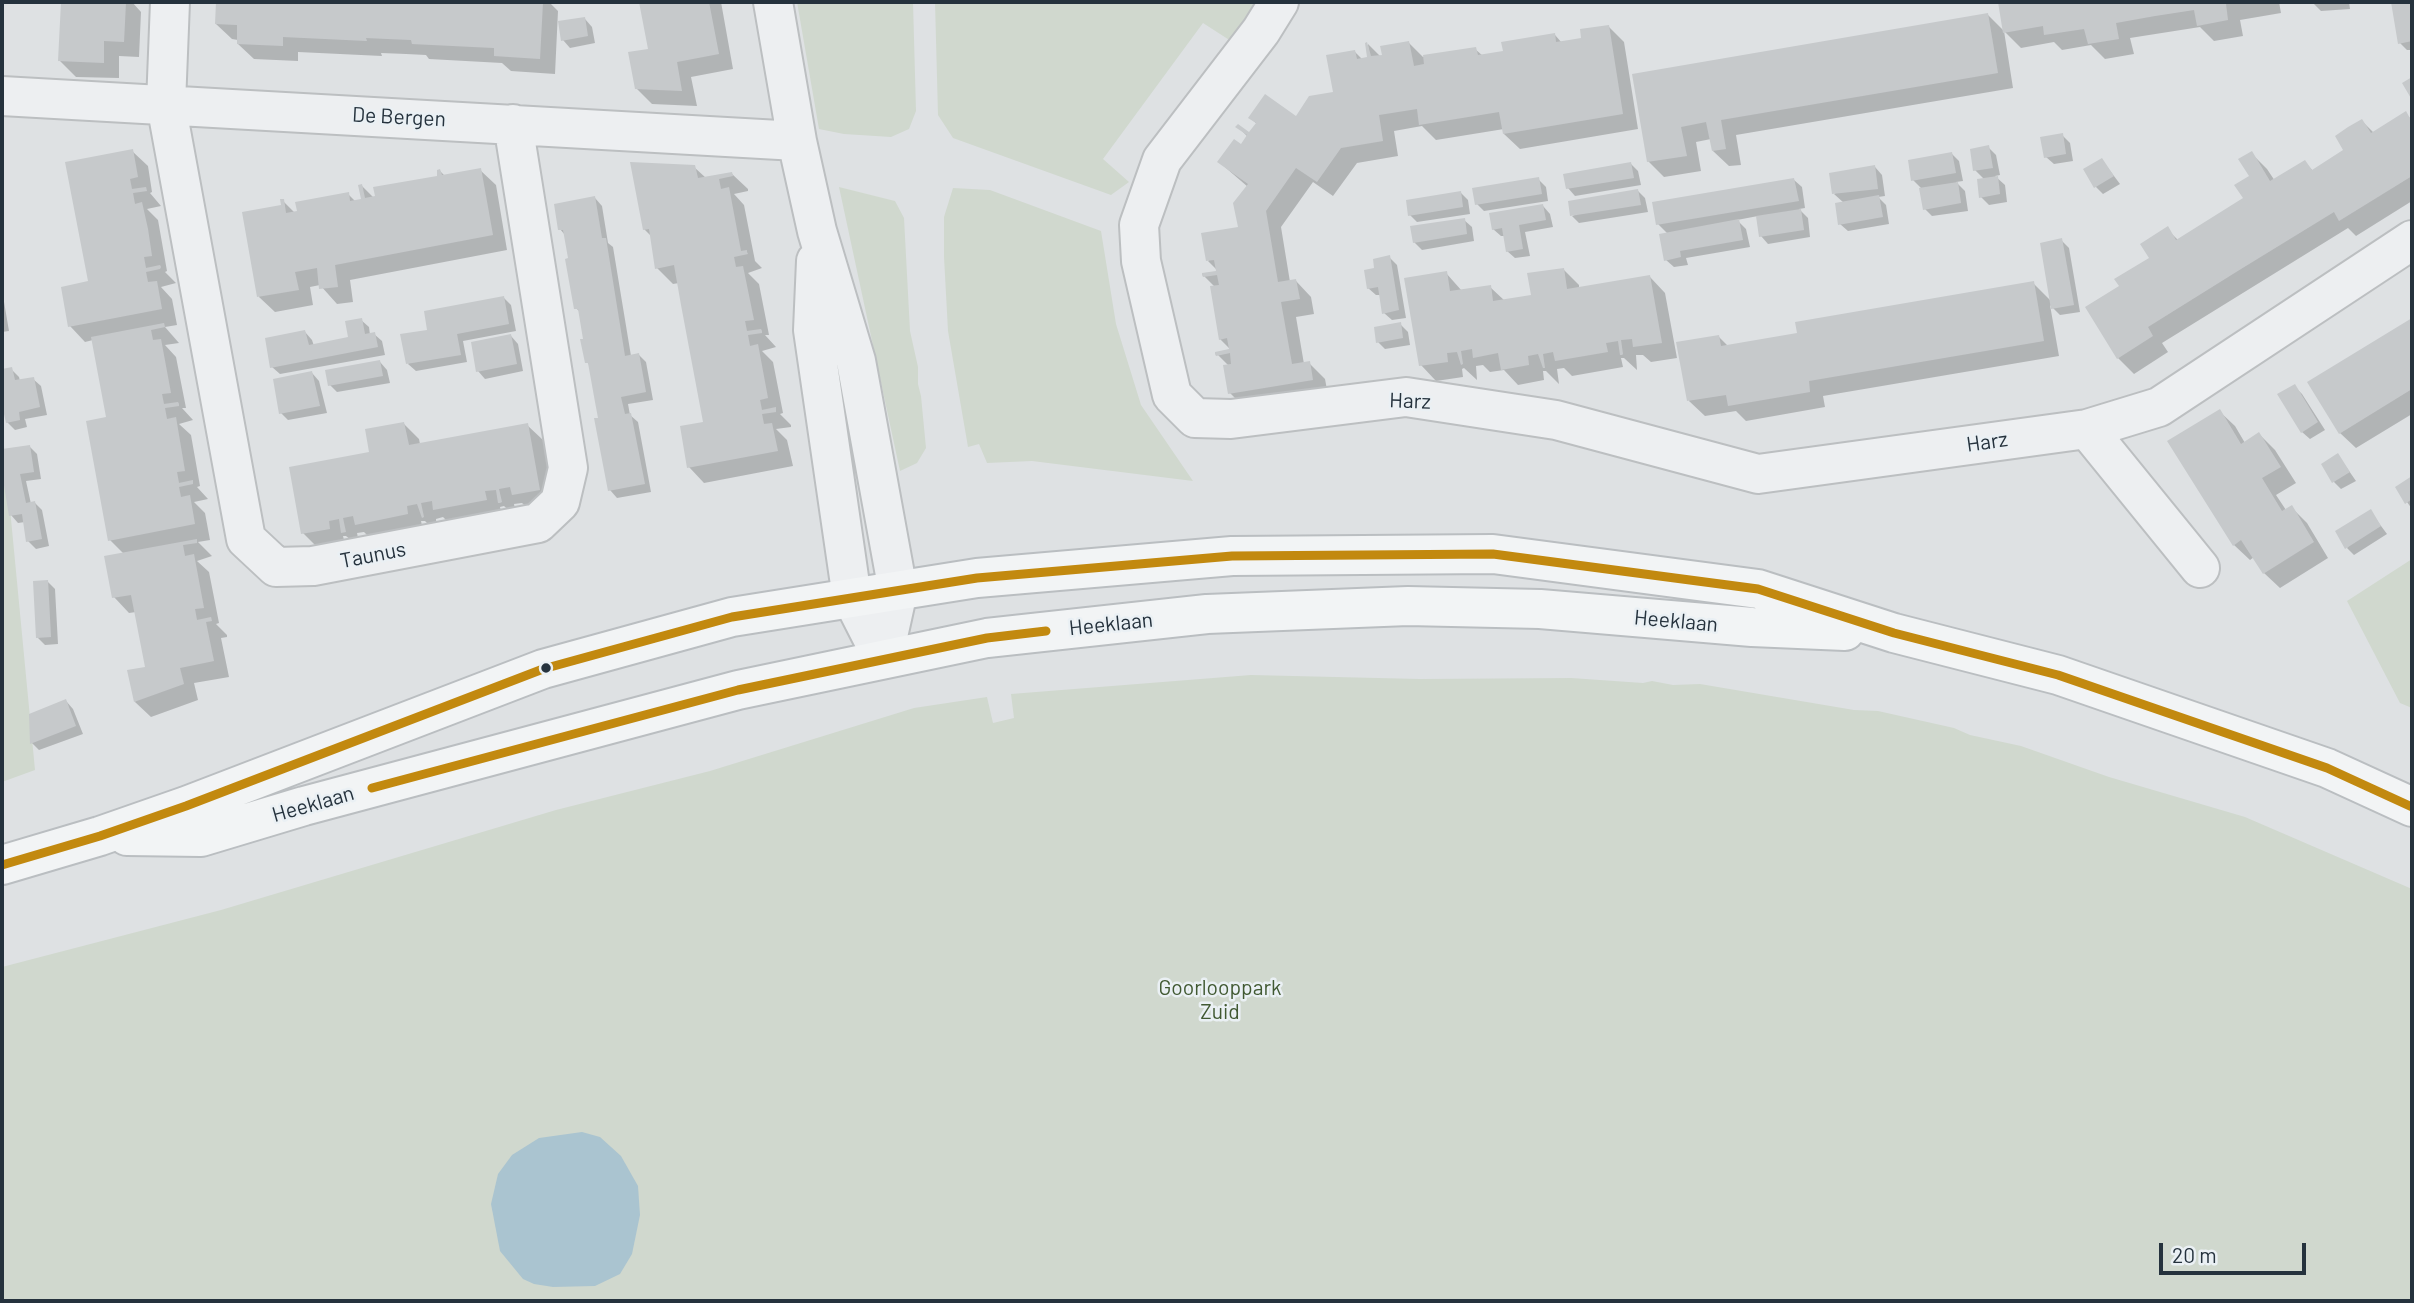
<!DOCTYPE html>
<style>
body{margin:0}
#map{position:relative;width:2414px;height:1303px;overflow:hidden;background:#dee1e3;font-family:Barlow,sans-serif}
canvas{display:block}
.frame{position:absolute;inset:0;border:4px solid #25323d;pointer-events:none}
.scale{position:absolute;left:2159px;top:1243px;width:147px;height:32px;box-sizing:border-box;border:4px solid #25323d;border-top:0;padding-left:9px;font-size:21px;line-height:24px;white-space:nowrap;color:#25323d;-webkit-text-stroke:5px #eaf0f4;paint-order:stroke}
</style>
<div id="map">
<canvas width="2414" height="1303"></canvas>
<div class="frame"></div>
<div class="scale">20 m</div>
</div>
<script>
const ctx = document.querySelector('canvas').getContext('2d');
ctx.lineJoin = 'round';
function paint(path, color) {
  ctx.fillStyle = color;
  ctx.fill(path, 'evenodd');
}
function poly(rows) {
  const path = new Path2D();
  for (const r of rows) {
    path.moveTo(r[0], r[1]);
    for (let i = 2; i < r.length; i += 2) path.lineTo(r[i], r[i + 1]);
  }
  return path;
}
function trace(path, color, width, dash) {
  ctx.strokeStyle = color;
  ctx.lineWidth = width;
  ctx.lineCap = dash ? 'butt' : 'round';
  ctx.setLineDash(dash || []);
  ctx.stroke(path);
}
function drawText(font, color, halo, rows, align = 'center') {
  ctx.font = font + ' Barlow,sans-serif';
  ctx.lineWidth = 5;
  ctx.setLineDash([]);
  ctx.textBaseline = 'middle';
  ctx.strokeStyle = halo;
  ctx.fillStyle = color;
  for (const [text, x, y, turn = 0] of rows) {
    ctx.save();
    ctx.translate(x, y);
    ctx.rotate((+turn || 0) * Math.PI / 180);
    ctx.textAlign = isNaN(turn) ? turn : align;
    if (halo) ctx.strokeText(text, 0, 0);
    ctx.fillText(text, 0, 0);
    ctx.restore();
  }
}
const green = poly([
 [797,2,913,2,916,111,909,129,891,137,844,134,819,129],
 [935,2,1256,2,1234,43,1203,23,1103,159,1129,182,1111,195,953,138,938,115],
 [839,187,895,201,904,218,910,331,918,367,918,384,921,396,926,448,917,463,900,471],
 [953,188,990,190,1101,231,1116,324,1141,405,1193,481,1032,461,987,463,979,444,968,447,948,331,944,257,944,217],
 [2,425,35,770,2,782],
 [2412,559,2412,708,2400,703,2347,601],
 [1251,675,1420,679,1571,678,1643,683,1652,681,1673,685,1700,684,1854,710,1878,711,1954,728,1970,735,2021,746,2109,777,2245,817,2412,889,2412,1301,2,1301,2,967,221,910,556,810,710,771,914,708,987,697,993,723,1014,718,1011,694]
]);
const water = poly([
 [582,1132,600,1137,621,1156,638,1186,640,1215,632,1254,620,1274,595,1286,553,1287,534,1284,523,1279,500,1251,491,1204,498,1174,512,1155,539,1138]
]);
const shadow = poly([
 [60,2,132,2,141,12,139,57,119,56,119,78,76,77,60,61,62,4],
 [217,2,549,2,558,11,555,74,511,71,502,63,429,59,426,55,406,54,381,53,382,56,298,52,298,61,254,59,238,44,238,40,232,39,216,24],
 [641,2,721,2,733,69,691,77,697,106,652,104,636,88,650,50],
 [2000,2,2279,2,2281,13,2240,20,2243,36,2214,41,2200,27,2130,38,2134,54,2105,59,2091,45,2062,50,2054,42,2021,48,2004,31,2013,88,1736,135,1741,165,1729,166,1713,151,1711,139,1696,142,1701,171,1664,177,1648,161,1634,75,1988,15,2005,32],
 [2312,2,2349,2,2350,9,2321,11],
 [2392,2,2412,2,2412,50,2407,50,2400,43],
 [585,19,592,27,595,43,570,48,563,40],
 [1608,26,1624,42,1638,129,1520,149,1504,134,1504,129,1436,140,1422,126,1394,131,1398,156,1357,163,1333,196,1313,182,1281,227,1290,282,1296,281,1311,297,1314,314,1296,317,1304,364,1309,363,1325,379,1328,395,1246,409,1230,393,1229,366,1218,355,1232,351,1220,339,1215,287,1204,276,1219,272,1208,261,1240,228,1248,187,1219,162,1241,146,1248,137,1238,127,1250,134,1257,124,1250,118,1296,119,1335,93,1355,52,1362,59,1369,58,1368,44,1381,57,1409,43,1423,57,1475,49,1483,56,1505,52,1555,35,1562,43,1583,39],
 [2405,113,2412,120,2412,201,2356,236,2348,228,2162,343,2168,352,2134,374,2118,358,2121,287,2152,258,2167,229,2179,241,2246,199,2251,176,2251,153,2267,169,2275,181,2305,162,2313,171,2345,150,2362,121,2374,133],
 [2062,135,2070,143,2073,161,2054,164,2046,157],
 [1988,147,1996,155,2000,175,1995,176,2005,185,2007,202,1989,205,1981,197,1985,180,1975,170],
 [132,151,148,166,152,192,150,193,161,206,147,209,158,220,167,271,165,272,176,283,161,287,172,299,177,325,165,327,179,343,165,345,176,357,186,408,182,408,193,420,179,424,191,435,200,486,197,487,208,499,194,502,205,513,210,540,198,542,212,556,197,561,209,572,219,623,216,624,227,635,227,637,221,638,229,677,194,683,198,700,151,717,135,702,148,668,136,612,129,613,114,597,124,554,110,540,108,419,93,340,85,342,70,326,90,282],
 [1952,154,1959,161,1963,181,1956,182,1965,191,1968,211,1932,216,1925,209,1921,188,1913,180],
 [2102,160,2120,184,2103,194,2096,187],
 [1631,164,1638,171,1641,185,1575,196,1568,188],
 [694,167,706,178,732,174,748,189,748,191,734,194,744,205,755,261,762,268,748,273,759,284,769,335,765,335,776,347,762,351,773,362,783,413,780,414,791,425,791,427,776,429,787,440,793,466,704,483,689,467,705,424,679,283,673,284,657,268,652,237,644,229],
 [1875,167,1882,175,1885,196,1878,197,1886,205,1889,224,1848,231,1840,224,1844,203,1834,194],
 [480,170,496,185,507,250,350,280,353,302,337,304,320,285,310,287,313,305,275,312,259,297,283,201,295,213,348,194,356,202,363,200,362,186,374,198,439,177,440,171,445,176],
 [1538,179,1546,187,1548,201,1484,211,1477,204],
 [1794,180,1802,187,1805,208,1799,209,1808,218,1810,237,1768,244,1761,236,1758,216,1737,220,1746,229,1750,247,1686,258,1688,265,1674,267,1666,260,1668,234,1658,224],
 [1638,191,1645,198,1648,212,1579,223,1572,216],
 [1460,192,1468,200,1470,214,1417,222,1410,215],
 [595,198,602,206,608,243,613,247,631,356,639,355,646,362,653,400,628,404,630,415,638,422,651,492,617,498,610,490,600,419,590,366,587,362,581,313,576,308,565,235,560,229],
 [1543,206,1550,214,1553,227,1525,232,1530,256,1515,258,1507,251,1505,236,1501,236,1493,229],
 [1464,220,1472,227,1474,241,1422,250,1414,242],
 [2061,240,2069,248,2080,312,2060,315,2050,305,2059,356,1823,396,1825,407,1746,421,1736,411,1705,416,1689,401,1719,337,1728,346,1799,334,2033,283,2051,301],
 [1389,257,1397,265,1406,318,1392,320,1384,313,1381,295,1376,295,1368,288,1376,270],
 [1563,269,1579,285,1579,288,1650,277,1665,293,1677,358,1651,362,1643,355,1636,355,1637,370,1624,358,1621,358,1623,367,1572,376,1564,368,1557,369,1559,384,1546,371,1543,371,1544,380,1518,385,1504,370,1490,372,1483,365,1476,366,1477,380,1464,368,1462,369,1463,377,1436,381,1421,365,1446,273,1462,291,1490,287,1505,301,1533,297],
 [2,290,9,331,2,332],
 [504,298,511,305,516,331,463,341,467,362,416,371,408,364,429,331],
 [2412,319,2412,414,2356,448,2340,433,2309,383],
 [361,320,369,327,370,335,374,334,382,341,385,355,280,374,272,367,305,332,312,340,314,346,350,339],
 [1400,324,1408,332,1410,345,1385,349,1378,342],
 [511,336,518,344,523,371,485,379,478,371],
 [380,362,387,370,390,383,337,392,330,385],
 [11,369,19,377,20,381,33,379,41,386,47,415,25,419,27,427,15,430,7,422,2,394,2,371],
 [312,373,319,381,327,413,288,420,281,413],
 [2294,386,2302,394,2325,430,2310,439,2302,432],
 [2219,411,2235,426,2245,443,2259,434,2275,450,2296,483,2276,495,2286,510,2291,507,2307,523,2328,558,2280,588,2264,573,2254,557,2250,560,2234,545],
 [404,424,419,439,420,444,527,425,543,440,555,505,530,510,522,503,514,504,517,518,504,506,500,507,502,516,451,525,443,517,436,519,437,533,425,521,421,521,423,530,372,540,364,532,357,533,360,547,346,536,343,536,345,544,319,549,303,533,371,454],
 [29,446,37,454,41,479,26,481,31,504,35,503,42,510,49,546,36,549,28,541,25,522,18,523,11,515,2,461,2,451],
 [2338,455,2356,481,2341,489,2334,482],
 [2412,478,2412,509,2397,488],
 [2370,511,2387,534,2354,555,2347,548],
 [47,581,55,589,58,644,45,645,37,637],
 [66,701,73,709,83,734,39,750,32,743]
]);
const building = poly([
 [61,2,126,2,124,42,104,41,104,63,58,61],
 [216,2,543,2,540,59,494,56,494,48,412,44,411,40,388,39,366,38,367,41,283,37,283,46,237,44,237,25,215,24],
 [639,2,709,2,719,54,677,62,682,91,635,89,628,52,648,49],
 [1998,2,2233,2,2233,3,2226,4,2228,20,2197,26,2194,10,2155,16,2116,23,2119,39,2088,44,2084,29,2044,35,2043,26,2003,33],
 [2391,2,2412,2,2412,41,2398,44],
 [1988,13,1998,73,1721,120,1726,149,1712,151,1706,122,1681,127,1687,156,1647,162,1632,74],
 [585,17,588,36,561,41,558,21],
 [1609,25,1623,114,1503,134,1499,112,1419,125,1417,109,1379,115,1383,141,1341,148,1317,182,1296,168,1266,211,1278,282,1296,279,1300,299,1281,302,1292,364,1310,361,1313,380,1228,394,1223,365,1231,364,1230,353,1216,356,1215,354,1215,352,1229,349,1227,338,1219,340,1210,286,1219,285,1217,275,1203,277,1202,275,1202,273,1216,271,1214,260,1206,261,1201,233,1238,227,1233,203,1248,184,1217,162,1234,139,1241,144,1247,135,1235,127,1238,124,1249,132,1256,123,1248,118,1265,94,1296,116,1309,96,1333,92,1326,55,1355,50,1357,59,1367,57,1365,43,1367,42,1371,56,1382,55,1380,46,1409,41,1414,66,1424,64,1423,55,1476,47,1478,55,1503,51,1501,42,1555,33,1556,42,1569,40,1581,38,1580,29],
 [2412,77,2412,100,2402,83],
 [2406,111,2412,122,2412,176,2339,221,2334,212,2241,269,2148,327,2153,336,2117,359,2085,307,2119,286,2114,279,2149,258,2140,244,2168,226,2176,240,2243,198,2234,185,2249,176,2238,159,2252,151,2270,181,2305,160,2312,170,2343,150,2335,136,2348,127,2362,119,2371,133],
 [2063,133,2066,154,2044,158,2040,137],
 [1989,145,1993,168,1973,171,1970,149],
 [133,149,138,177,130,179,132,189,146,187,147,191,133,193,135,204,142,202,148,229,152,256,144,257,146,268,160,265,161,267,160,269,146,272,148,282,157,281,162,309,68,327,61,287,88,281,65,162],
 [1952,152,1956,173,1911,181,1908,160],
 [2102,158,2114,176,2094,188,2083,169],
 [630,162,695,165,698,178,732,172,733,176,719,179,721,189,729,187,741,251,747,250,747,252,748,254,734,257,736,267,743,266,754,320,745,321,747,331,761,329,762,331,762,333,748,335,750,346,758,344,768,398,760,400,762,410,776,407,776,412,762,414,764,424,772,423,778,451,687,468,680,426,703,422,681,305,674,265,655,269,649,229,643,230],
 [1631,162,1634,178,1566,189,1563,174],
 [1875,165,1878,189,1832,194,1829,173],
 [481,168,493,235,335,265,338,287,319,289,317,268,295,272,299,290,257,297,242,212,281,205,280,199,284,199,286,213,297,211,295,202,349,192,350,201,361,199,358,185,362,184,365,198,375,196,373,187,437,176,437,170,440,169,442,175],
 [1998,176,2000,194,1979,198,1977,179],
 [1539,177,1542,194,1475,205,1472,188],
 [1794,178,1799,201,1656,225,1652,202],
 [1958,182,1961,203,1923,210,1919,188],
 [1638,189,1641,205,1570,216,1568,201],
 [1461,191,1463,207,1408,216,1406,200],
 [1879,195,1883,217,1838,225,1835,203],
 [595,196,602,238,606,238,625,356,639,353,646,392,621,397,625,414,631,413,645,484,608,491,594,418,598,418,595,402,588,363,585,363,580,339,583,339,578,309,574,309,565,259,568,258,563,230,558,230,554,204],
 [1543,204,1546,220,1519,225,1523,249,1506,252,1502,228,1492,230,1489,213],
 [1801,209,1804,230,1759,237,1756,216],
 [1465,218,1467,234,1413,243,1410,226],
 [1739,219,1743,240,1680,251,1681,257,1664,261,1659,234],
 [2062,238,2074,305,2051,309,2040,243],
 [1390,255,1399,310,1382,314,1378,287,1367,289,1364,270,1374,268,1373,259],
 [1564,268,1567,289,1650,275,1662,343,1633,347,1632,339,1621,340,1623,354,1622,355,1620,355,1618,341,1606,343,1608,352,1555,361,1553,352,1543,354,1545,368,1543,368,1538,354,1528,356,1529,365,1501,370,1498,353,1473,358,1472,349,1461,351,1463,364,1461,365,1457,352,1447,353,1448,362,1419,366,1404,278,1447,271,1450,291,1491,285,1493,301,1531,295,1527,273],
 [2034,281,2044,341,1809,381,1810,392,1728,406,1726,395,1687,401,1676,342,1719,335,1721,346,1797,333,1795,322],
 [504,296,509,324,457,334,461,355,406,364,400,334,427,330,424,311],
 [362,318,365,334,375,332,378,347,270,368,265,338,305,330,309,345,348,337,345,321],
 [2412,318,2412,389,2339,434,2307,382],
 [1401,322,1403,338,1376,343,1374,327],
 [164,323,165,327,151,330,153,340,161,339,171,393,162,394,164,404,178,402,179,404,179,406,165,408,167,419,176,417,185,471,177,472,179,483,193,480,193,484,179,487,181,497,190,495,195,524,108,541,86,421,106,417,91,337],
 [511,334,517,364,476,372,471,342],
 [380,360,383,376,328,386,325,370],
 [12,367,15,380,34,377,40,407,19,412,20,420,6,423,2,405,2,369],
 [312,371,320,406,279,414,273,379],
 [2295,384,2318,422,2301,433,2277,394],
 [2220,409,2241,444,2259,432,2281,467,2262,478,2282,511,2292,505,2314,542,2263,574,2241,540,2233,546,2167,441],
 [404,422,409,445,528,423,540,490,512,495,510,487,499,489,502,502,500,503,498,503,496,490,485,491,487,500,433,510,432,501,421,503,424,517,422,518,417,504,407,506,408,514,355,525,353,516,343,518,346,532,341,533,339,519,329,521,330,529,301,534,289,467,369,452,365,429],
 [30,445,34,472,20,474,26,503,35,501,42,539,26,542,22,514,9,516,2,473,2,449],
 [2338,453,2350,472,2332,483,2321,464],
 [2412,476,2412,499,2405,504,2395,487],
 [2371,509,2381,526,2345,549,2335,531],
 [197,539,197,543,183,545,185,556,194,554,204,608,195,609,197,620,211,617,212,621,206,622,214,661,180,668,184,684,134,702,127,670,145,667,131,595,112,598,104,556],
 [48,580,51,637,36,638,33,581],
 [66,699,76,726,30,744,29,714]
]);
const minor = poly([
 [170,2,166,104,246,539,276,567,313,566,538,523,560,502,568,468,513,124],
 [1279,2,1261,31,1162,160,1139,225,1141,261,1172,395,1195,418,1231,419,1406,397,1556,420,1758,474,2087,429,2159,407,2412,240],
 [2,96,797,141,773,2],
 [797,141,817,231,856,361,898,591,883,659],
 [816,261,813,330,852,598,883,659],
 [2087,429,2200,568]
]);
const major = poly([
 [127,836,201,837,304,806,738,690,987,638,1207,614,1408,606,1540,609,1752,627,1845,631],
 [2,865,100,836,186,806,543,669,732,617,977,578,1232,556,1493,554,1758,589,1894,633,2058,675,2327,768,2412,807]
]);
const bus1 = poly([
 [372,788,738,690,987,638,1046,631],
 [2,865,100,836,186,806,543,669,732,617,977,578,1232,556,1493,554,1758,589,1894,633,2058,675,2327,768,2412,807]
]);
const markers = [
 [546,668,6,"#25323d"]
];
const streetNames = [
 ["De Bergen",399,117,3],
 ["Harz",1410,401,2],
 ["Harz",1987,442,-8],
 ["Taunus",373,555,-11],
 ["Heeklaan",1676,621,5],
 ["Heeklaan",1111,624,-6],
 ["Heeklaan",313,804,-16]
];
const parkNames = [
 ["Goorlooppark",1220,988],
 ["Zuid",1220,1012]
];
paint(green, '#d0d8ce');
paint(water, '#aac4d0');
paint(shadow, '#0003');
paint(building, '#c6c9cb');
trace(minor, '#bcbfc1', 42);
trace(major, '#babec1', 42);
trace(minor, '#edeff1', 38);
trace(major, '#f2f4f5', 38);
trace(bus1, '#c2890f', 9);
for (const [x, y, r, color] of markers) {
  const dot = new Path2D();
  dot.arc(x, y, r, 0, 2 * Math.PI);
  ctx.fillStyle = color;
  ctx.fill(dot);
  trace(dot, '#eaf0f4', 2.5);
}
drawText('21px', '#25323d', '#eaf0f4', streetNames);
drawText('21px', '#415932', '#eaf0f4', parkNames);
</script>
